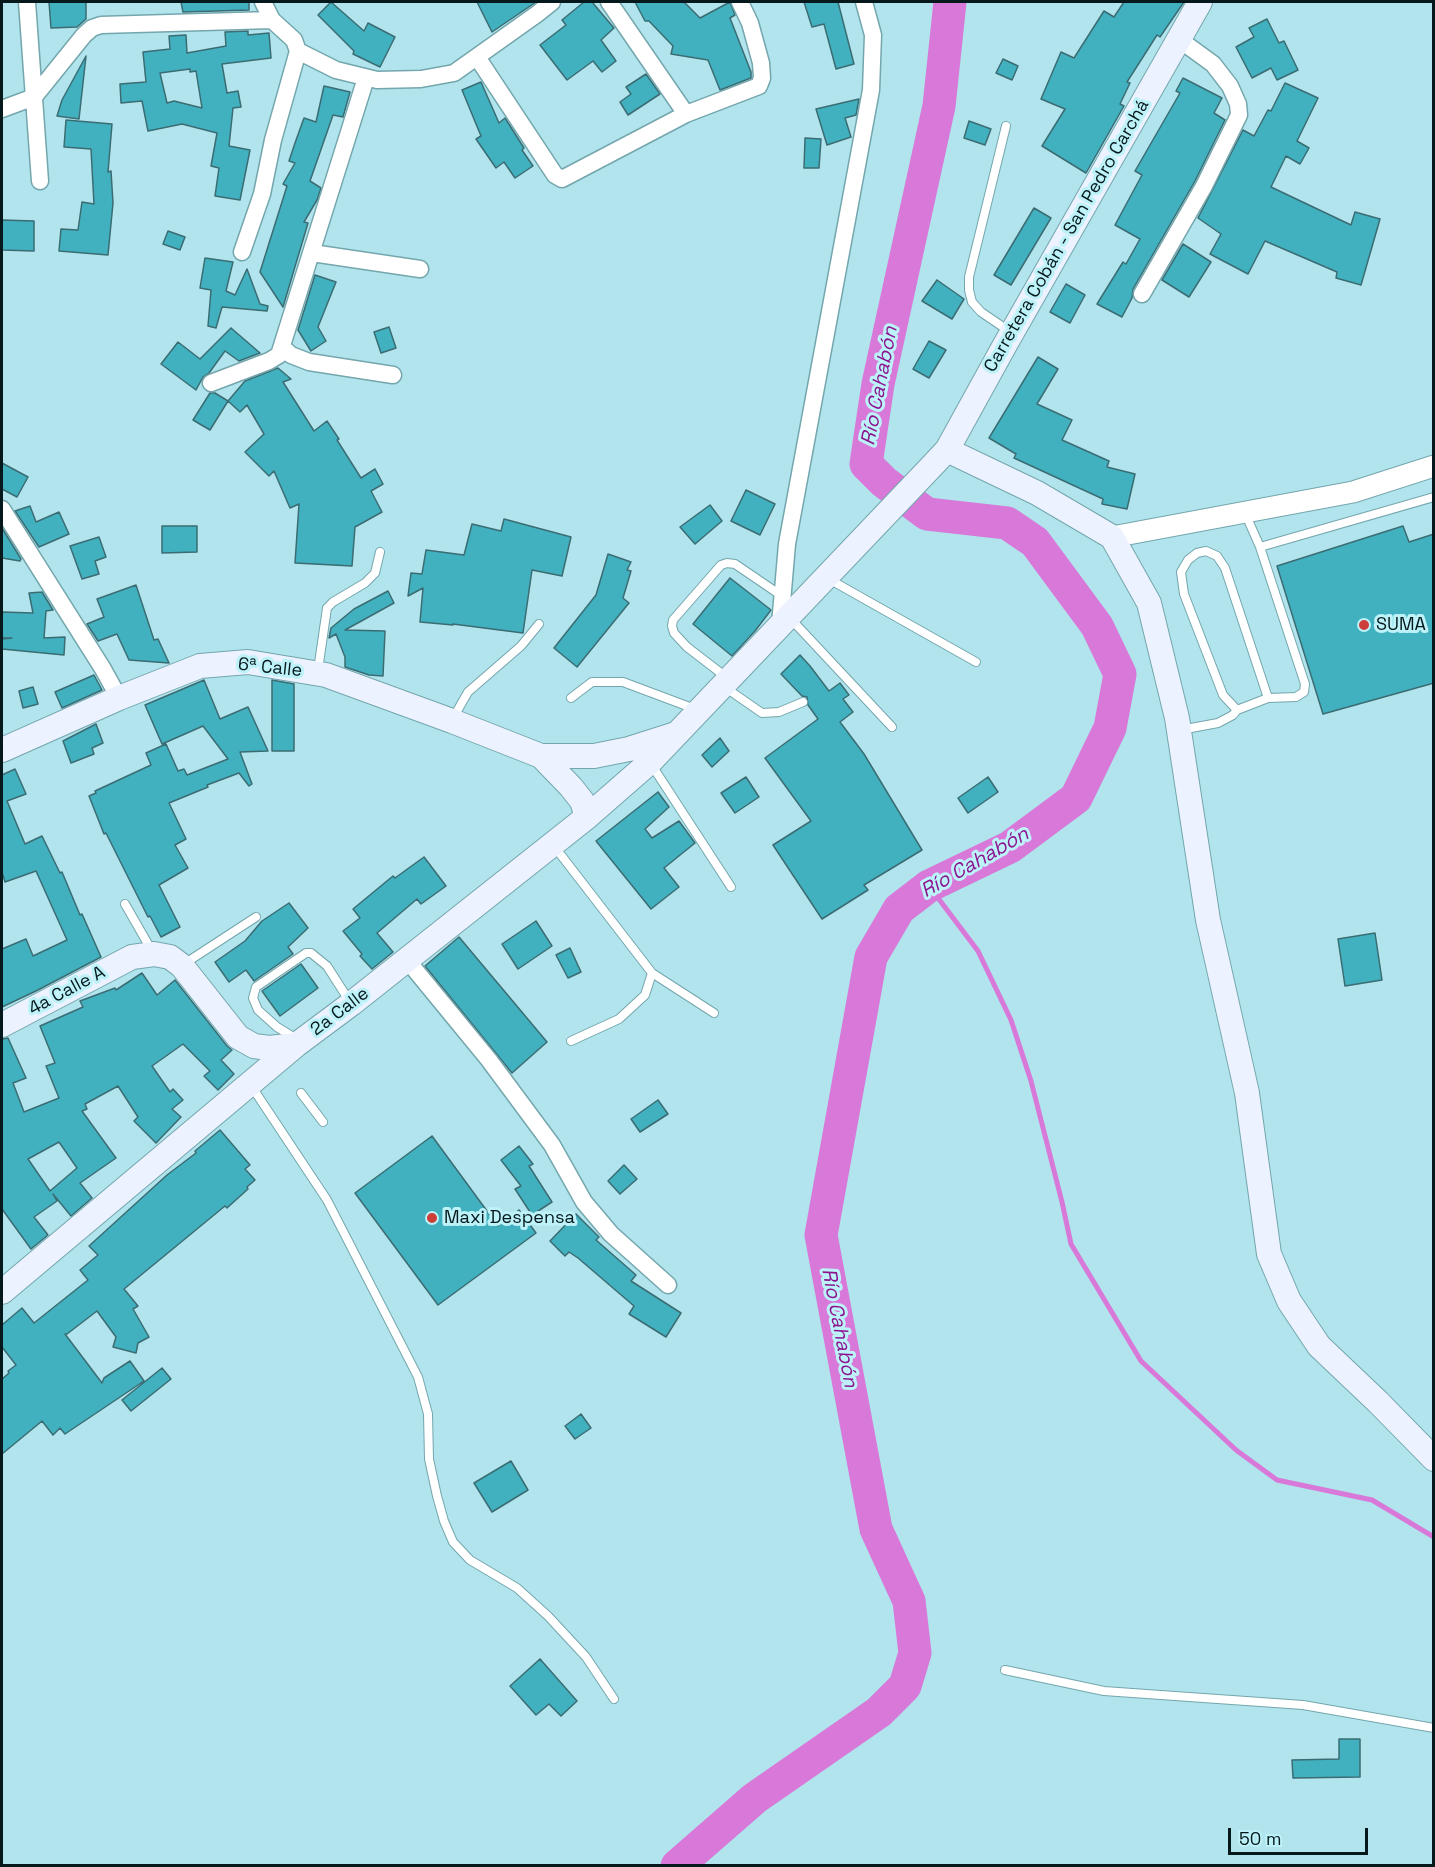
<!DOCTYPE html>
<meta charset="utf-8">
<style>
body{margin:0}
#map{position:relative;width:1435px;height:1867px;overflow:hidden;background:#b1e4ec;font-family:"Space Grotesk",sans-serif}
canvas{display:block}
.frame{position:absolute;inset:0;border:3px solid #05181b;pointer-events:none}
.scale{position:absolute;left:1228px;top:1828px;width:140px;height:27px;box-sizing:border-box;border:3px solid #05181b;border-top:0;padding-left:8px;font-size:18px;line-height:21px;white-space:nowrap;color:#05181b;-webkit-text-stroke:4px #bdf2f9;paint-order:stroke}
</style>
<div id="map">
<canvas width="1435" height="1867"></canvas>
<div class="frame"></div>
<div class="scale">50 m</div>
</div>
<script>
const ctx = document.querySelector('canvas').getContext('2d');
ctx.lineJoin = 'round';
function poly(rows) {
  const path = new Path2D();
  for (const r of rows) {
    path.moveTo(r[0], r[1]);
    for (let i = 2; i < r.length; i += 2) path.lineTo(r[i], r[i + 1]);
  }
  return path;
}
function trace(path, color, width, dash) {
  ctx.strokeStyle = color;
  ctx.lineWidth = width;
  ctx.lineCap = dash ? 'butt' : 'round';
  ctx.setLineDash(dash || []);
  ctx.stroke(path);
}
function paint(path, color) {
  ctx.fillStyle = color;
  ctx.fill(path, 'evenodd');
}
function drawText(font, color, halo, rows, align = 'center') {
  ctx.font = font + ' "Space Grotesk",sans-serif';
  ctx.lineWidth = 6;
  ctx.setLineDash([]);
  ctx.textBaseline = 'middle';
  ctx.strokeStyle = halo;
  ctx.fillStyle = color;
  for (const [text, x, y, turn = 0] of rows) {
    ctx.save();
    ctx.translate(x, y);
    ctx.rotate((+turn || 0) * Math.PI / 180);
    ctx.textAlign = isNaN(turn) ? turn : align;
    if (halo) ctx.strokeText(text, 0, 0);
    ctx.fillText(text, 0, 0);
    ctx.restore();
  }
}
const stream = poly([
 [929,886,978,951,1011,1020,1031,1081,1062,1202,1071,1244,1141,1361,1236,1450,1277,1480,1372,1500,1434,1537]
]);
const river = poly([
 [677,1866,755,1798,879,1712,905,1686,915,1653,909,1601,876,1529,821,1235,871,957,899,909,929,886,1010,847,1076,798,1110,728,1120,674,1097,626,1035,542,1007,523,927,514,884,482,866,464,878,384,939,106,950,2]
]);
const building = poly([
 [49,2,86,2,86,19,77,27,51,28,49,2],
 [181,2,249,2,249,10,183,12,181,2],
 [331,2,364,31,368,23,395,37,380,67,353,54,354,51,318,15,331,2],
 [477,2,536,2,492,32,477,2],
 [584,2,592,2,614,28,601,40,616,61,602,72,593,61,567,80,540,45,566,25,562,20,584,2],
 [635,2,684,2,700,18,730,2,735,15,730,18,751,72,751,78,720,90,708,60,671,54,673,46,649,21,645,21,635,2],
 [804,2,838,2,854,64,836,69,824,24,812,27,804,2],
 [1124,2,1184,2,1160,37,1157,35,1127,82,1130,83,1120,104,1124,106,1086,173,1042,146,1065,109,1041,99,1061,52,1074,58,1104,11,1114,17,1124,2],
 [1267,19,1279,43,1284,41,1298,70,1277,80,1271,68,1252,78,1236,47,1254,37,1249,28,1267,19],
 [248,31,248,35,269,33,271,58,222,64,227,93,238,91,241,107,233,108,229,146,250,150,240,200,215,196,219,168,211,166,217,133,182,124,148,131,142,101,121,103,120,84,146,82,143,52,170,49,169,36,186,35,187,53,226,46,225,32,248,31],
 [190,69,190,72,196,71,202,108,174,101,167,103,160,73,190,69],
 [86,56,79,119,57,116,62,100,86,56],
 [1003,59,1018,66,1012,80,996,73,1003,59],
 [646,74,660,94,628,115,620,102,631,94,626,87,646,74],
 [1183,78,1222,98,1214,113,1225,120,1195,181,1133,289,1132,298,1122,317,1097,304,1123,262,1126,264,1140,239,1115,225,1142,175,1135,171,1180,93,1176,91,1183,78],
 [481,82,499,123,505,118,524,148,522,150,533,166,515,178,504,162,496,168,476,139,481,136,462,90,481,82],
 [1285,83,1318,98,1297,141,1309,148,1300,164,1286,156,1271,187,1351,225,1355,212,1380,219,1361,285,1336,278,1337,272,1265,241,1248,274,1210,254,1221,234,1198,218,1243,130,1254,136,1268,110,1271,111,1285,83],
 [324,86,350,92,343,117,333,115,310,181,321,188,317,200,304,222,308,223,283,307,260,272,287,186,283,184,295,163,289,161,295,143,304,118,316,122,324,86],
 [859,99,856,115,845,118,851,137,827,145,816,109,859,99],
 [66,120,112,124,108,172,111,171,113,203,108,255,59,251,61,229,78,230,82,202,94,204,91,149,64,147,66,120],
 [969,121,991,129,985,145,964,138,969,121],
 [805,138,821,139,819,168,804,168,805,138],
 [1034,208,1051,218,1011,285,994,275,1034,208],
 [2,220,34,221,34,251,2,250,2,220],
 [168,231,185,237,180,250,163,244,168,231],
 [1183,244,1211,262,1189,297,1162,280,1183,244],
 [205,258,233,262,226,291,235,295,247,269,260,304,268,306,267,311,222,307,216,328,208,326,211,290,200,288,205,258],
 [315,275,336,282,318,327,326,341,311,351,298,330,315,275],
 [937,280,964,299,952,319,922,301,937,280],
 [1066,284,1085,295,1070,323,1050,312,1066,284],
 [389,327,396,348,381,353,374,332,389,327],
 [231,328,260,353,239,361,225,351,209,373,203,377,196,390,161,364,178,342,200,359,231,328],
 [929,341,946,350,929,378,913,369,929,341],
 [1038,357,1058,369,1037,404,1072,420,1062,440,1109,461,1107,467,1135,474,1127,509,1102,504,1103,499,1014,458,1016,454,989,438,1038,357],
 [278,368,291,379,283,382,314,431,327,421,339,439,337,440,361,478,375,469,383,484,371,491,382,512,355,527,352,566,295,563,299,504,290,508,274,471,269,476,245,452,264,434,247,405,240,412,228,401,245,381,278,368],
 [210,393,215,393,228,401,210,430,193,420,210,393],
 [2,463,28,477,17,497,2,489,2,463],
 [746,490,775,504,760,535,731,521,746,490],
 [710,505,722,521,695,544,680,527,710,505],
 [30,506,36,522,59,512,69,534,39,547,15,511,30,506],
 [504,519,571,537,562,576,532,570,523,633,453,624,453,625,420,622,423,588,408,596,411,573,422,574,426,550,464,555,472,524,501,531,504,519],
 [162,526,197,526,197,552,162,553,162,526],
 [1403,526,1409,542,1434,534,1434,683,1323,714,1277,566,1403,526],
 [2,528,21,559,20,561,2,558,2,528],
 [99,537,106,557,95,561,99,574,82,579,70,546,99,537],
 [608,554,631,562,627,570,631,571,623,598,629,603,577,667,554,648,596,595,608,554],
 [730,578,771,610,755,631,732,656,693,624,730,578],
 [136,585,154,640,158,639,169,663,129,660,117,634,98,641,87,624,104,617,97,599,136,585],
 [388,591,394,603,345,630,385,631,383,676,369,675,345,667,345,657,336,634,329,638,331,628,354,609,388,591],
 [42,592,53,610,46,611,44,638,65,637,64,655,2,649,2,639,12,638,2,638,2,612,33,613,29,593,42,592],
 [800,655,810,666,829,691,840,683,849,695,843,699,853,712,840,722,864,754,922,850,864,885,868,890,822,919,773,845,811,821,765,758,818,719,808,705,807,697,802,696,781,674,800,655],
 [94,675,102,690,62,708,55,692,94,675],
 [204,680,220,719,248,707,268,751,240,752,252,784,249,786,239,773,207,785,208,787,169,803,186,839,175,845,188,868,159,885,180,927,161,937,150,916,148,917,106,833,104,834,89,796,96,793,95,791,151,765,146,753,166,744,178,771,184,769,187,775,228,759,203,726,162,744,145,705,204,680],
 [272,680,294,684,294,751,272,751,272,680],
 [33,687,38,704,23,708,19,691,33,687],
 [96,724,103,743,92,748,94,754,71,763,63,741,96,724],
 [720,738,729,751,712,767,702,755,720,738],
 [15,769,26,794,7,801,25,844,42,836,60,873,62,872,80,915,82,914,101,957,36,991,2,1007,2,949,26,939,33,956,67,940,36,871,5,882,2,872,2,775,15,769],
 [746,777,759,797,735,813,721,793,746,777],
 [988,777,998,792,968,813,958,798,988,777],
 [658,792,669,807,645,829,652,838,679,821,695,843,664,868,679,887,651,909,596,841,658,792],
 [424,857,446,886,421,904,417,899,377,933,393,952,372,969,360,956,362,954,343,931,360,918,353,909,393,876,395,878,424,857],
 [289,903,308,928,288,947,293,954,254,981,246,970,229,982,215,962,245,941,262,921,289,903],
 [536,921,552,946,518,969,502,944,536,921],
 [1375,933,1382,980,1345,986,1338,939,1375,933],
 [459,937,547,1042,512,1073,425,966,459,937],
 [570,948,581,972,568,978,556,955,570,948],
 [301,964,318,988,280,1016,262,991,301,964],
 [142,973,157,995,175,980,227,1046,232,1050,221,1060,234,1074,218,1090,204,1076,210,1071,183,1044,152,1066,170,1092,173,1089,183,1100,172,1109,181,1117,156,1143,134,1121,138,1117,118,1086,85,1104,87,1109,82,1111,116,1158,80,1183,92,1198,71,1216,53,1194,57,1201,34,1217,48,1235,31,1249,2,1209,2,1039,8,1038,26,1078,13,1083,24,1112,59,1098,46,1066,55,1063,40,1026,83,1007,80,1001,115,988,116,990,142,973],
 [59,1142,77,1168,50,1191,28,1159,59,1142],
 [658,1100,668,1114,640,1132,631,1119,658,1100],
 [220,1130,250,1165,245,1169,255,1180,247,1187,248,1189,227,1208,225,1206,124,1289,138,1306,133,1309,149,1337,138,1343,136,1353,113,1347,116,1337,97,1311,67,1334,65,1334,102,1383,104,1378,130,1361,144,1381,65,1434,60,1428,53,1435,42,1421,2,1454,2,1379,9,1373,8,1371,16,1365,2,1347,2,1325,22,1308,34,1323,88,1280,80,1270,98,1255,89,1246,167,1175,196,1153,195,1151,220,1130],
 [432,1136,498,1226,519,1210,536,1233,438,1305,355,1193,432,1136],
 [519,1146,533,1164,529,1166,552,1202,532,1215,515,1189,521,1186,501,1160,519,1146],
 [624,1165,637,1179,620,1194,608,1181,624,1165],
 [576,1214,599,1237,596,1240,636,1275,631,1281,681,1313,666,1337,629,1314,634,1306,578,1258,569,1252,565,1256,550,1241,576,1214],
 [162,1368,171,1379,131,1411,122,1400,162,1368],
 [581,1414,591,1428,575,1439,565,1426,581,1414],
 [511,1461,528,1490,492,1512,474,1483,511,1461],
 [540,1659,577,1701,561,1716,549,1704,536,1715,510,1686,540,1659],
 [1339,1739,1360,1739,1360,1777,1293,1778,1292,1760,1339,1759,1339,1739]
]);
const service = poly([
 [1006,126,969,277,969,290,972,302,981,312,1009,331],
 [1260,547,1434,497],
 [827,578,976,662],
 [789,617,892,727],
 [318,670,327,608,333,602,365,583,375,573,380,552],
 [726,677,687,647,674,633,672,626,673,620,721,565,727,563,735,564,782,596],
 [723,686,762,713,779,712,803,702],
 [571,698,592,682,623,682,695,709],
 [1237,710,1223,695,1184,594,1181,572,1188,560,1197,553,1206,551,1217,556,1225,568,1268,698],
 [452,720,468,692,521,646,539,624],
 [1180,730,1218,723,1233,715,1237,710,1268,698,1296,697,1304,692,1305,684,1260,547,1245,513],
 [651,764,731,887],
 [554,846,652,973,645,995,619,1019,571,1041],
 [125,904,152,951],
 [184,964,256,917],
 [652,973,714,1013],
 [298,1040,277,1027,258,1010,253,998,256,987,306,953,311,953,327,966,350,1002],
 [252,1087,327,1200,418,1377,428,1414,429,1459,437,1496,444,1521,453,1542,470,1560,517,1588,548,1616,586,1657,614,1699],
 [301,1093,323,1122],
 [1005,1670,1104,1691,1303,1705,1434,1728]
]);
const minor = poly([
 [27,2,40,181],
 [263,2,272,20,294,40,298,51,336,70,377,80,421,79,454,73,537,14,552,2],
 [609,2,686,114],
 [477,57,555,175,562,179,686,114,759,86,762,78,761,63,750,23,740,2],
 [2,109,34,97,84,35,92,28,101,25,272,20],
 [242,252,262,194,273,140,298,51],
 [312,253,420,269],
 [1142,294,1204,186,1239,115,1238,104,1230,86,1213,64,1180,40],
 [282,347,291,355,309,362,393,375],
 [211,383,269,361,279,355,366,78],
 [2,509,103,669,119,698],
 [780,625,787,544,871,90,873,35,864,2],
 [407,960,489,1060,552,1145,584,1202,611,1234,668,1285]
]);
const tertiary = poly([
 [1112,537,1353,492,1434,466]
]);
const secondary = poly([
 [947,450,1037,493,1112,537,1149,603,1177,718,1208,920,1247,1093,1269,1254,1289,1301,1319,1346,1378,1402,1434,1459],
 [2,750,119,698,200,666,248,662,326,675,452,721,541,756,594,756,629,749,676,734],
 [541,756,571,787,582,801,587,817],
 [2,1025,132,957,154,954,170,957,182,966,238,1037,254,1046,269,1048,296,1045],
 [2,1292,296,1045,351,1004,587,817,650,762,931,467,947,450,1006,343,1200,2]
]);
const markers = [
 [1364,625,6,"#cc3e37"],
 [432,1218,6,"#cc3e37"]
];
const streetNames = [
 ["Carretera Cobán - San Pedro Carchá",1067,236,-60],
 ["6ª Calle",270,668,6],
 ["4a Calle A",67,991,-28],
 ["2a Calle",340,1012,-37]
];
const poiNames = [
 ["SUMA",1376,625],
 ["Maxi Despensa",444,1218]
];
const waterNames = [
 ["Río Cahabón",880,386,-79],
 ["Río Cahabón",975,863,-30],
 ["Río Cahabón",839,1328,79]
];
trace(stream, '#d878d8', 5);
trace(river, '#d878d8', 33);
paint(building, '#41b1bf');
trace(building, '#3b6c73', 1.5);
trace(service, '#74a6ad', 10);
trace(minor, '#74a6ad', 19);
trace(tertiary, '#74a6ad', 23);
trace(secondary, '#74a6ad', 26);
trace(service, '#fff', 8);
trace(minor, '#fff', 16);
trace(tertiary, '#fff', 21);
trace(secondary, '#ecf2ff', 24);
for (const [x, y, r, color] of markers) {
  const dot = new Path2D();
  dot.arc(x, y, r, 0, 2 * Math.PI);
  ctx.fillStyle = color;
  ctx.fill(dot);
  trace(dot, '#bdf2f9', 2);
}
drawText('18px', '#05181b', '#bdf2f9', streetNames);
drawText('18px', '#05181b', '#bdf2f9', poiNames, 'left');
drawText('italic 20px', '#8d148f', '#bdf2f9', waterNames);
</script>
